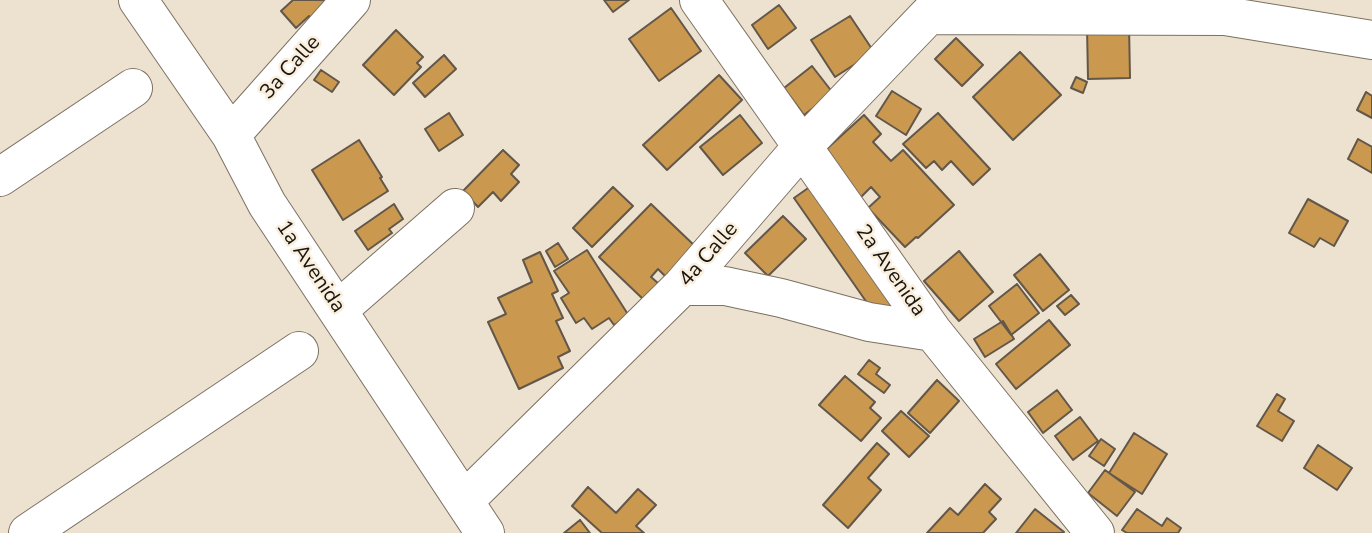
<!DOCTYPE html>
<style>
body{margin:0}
canvas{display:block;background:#ede1d0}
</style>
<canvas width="1372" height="533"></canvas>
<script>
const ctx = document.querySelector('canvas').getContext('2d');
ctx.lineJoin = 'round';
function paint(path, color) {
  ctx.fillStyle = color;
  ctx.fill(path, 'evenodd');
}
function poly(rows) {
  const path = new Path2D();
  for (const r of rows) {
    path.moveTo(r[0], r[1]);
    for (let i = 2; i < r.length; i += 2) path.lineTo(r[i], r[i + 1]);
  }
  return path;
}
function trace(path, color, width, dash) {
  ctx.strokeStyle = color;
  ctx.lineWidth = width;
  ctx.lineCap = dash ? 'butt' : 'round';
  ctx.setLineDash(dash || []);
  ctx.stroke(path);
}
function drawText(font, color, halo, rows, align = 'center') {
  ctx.font = font + ' "Nunito Sans",sans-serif';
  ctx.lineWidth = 5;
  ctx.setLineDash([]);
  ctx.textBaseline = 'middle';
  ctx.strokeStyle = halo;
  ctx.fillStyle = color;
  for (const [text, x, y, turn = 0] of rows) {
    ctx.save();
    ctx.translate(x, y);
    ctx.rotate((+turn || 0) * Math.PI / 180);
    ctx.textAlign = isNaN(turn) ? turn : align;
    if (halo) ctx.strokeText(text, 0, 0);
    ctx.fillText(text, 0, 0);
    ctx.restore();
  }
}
const building = poly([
 [293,0,326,0,314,22,309,16,296,28,281,11,293,0],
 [604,0,629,0,613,12,604,0],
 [779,5,796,28,768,49,752,25,779,5],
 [671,8,701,51,659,81,629,39,671,8],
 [850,16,874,52,835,77,811,40,850,16],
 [1129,25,1130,78,1088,79,1087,27,1129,25],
 [396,30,423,57,417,63,421,67,394,95,363,65,396,30],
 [956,38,983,65,962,86,935,59,956,38],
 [1020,52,1061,95,1013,140,973,97,1020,52],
 [444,55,456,69,425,97,413,83,444,55],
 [812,66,833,93,804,115,784,88,812,66],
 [321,70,339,82,332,92,314,80,321,70],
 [719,75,742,100,667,170,643,145,719,75],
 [1076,77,1087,82,1083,93,1071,88,1076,77],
 [892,91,921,109,906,135,876,116,892,91],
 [1366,92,1372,96,1372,118,1357,110,1366,92],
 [449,113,463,135,439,151,425,129,449,113],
 [938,113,990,169,973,185,951,161,942,170,934,161,926,168,903,144,938,113],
 [740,115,762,143,723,175,700,147,740,115],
 [864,115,881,134,873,142,891,161,903,150,954,205,918,238,916,237,905,247,868,208,880,197,871,187,860,198,820,155,864,115],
 [1358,139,1372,147,1372,173,1348,159,1358,139],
 [359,140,382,177,380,178,388,191,343,220,312,170,359,140],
 [503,150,519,165,511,174,519,182,501,201,493,192,478,207,463,191,503,150],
 [811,186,896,308,879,320,794,198,811,186],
 [613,187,633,206,592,247,573,228,613,187],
 [1308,199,1348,221,1334,246,1320,238,1314,247,1289,233,1308,199],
 [394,204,403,219,389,229,392,233,368,250,355,231,394,204],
 [651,204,697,248,667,278,658,269,651,277,659,284,644,300,599,257,651,204],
 [783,216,806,239,768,276,745,253,783,216],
 [558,243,568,259,555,267,546,251,558,243],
 [587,250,629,316,614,325,609,318,592,329,584,318,576,323,561,298,569,293,554,271,587,250],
 [959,251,993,292,959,321,924,281,959,251],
 [540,252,558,291,552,294,563,318,556,321,570,351,558,357,563,368,519,389,488,322,506,314,498,298,532,282,523,260,540,252],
 [1040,254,1069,290,1043,311,1014,275,1040,254],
 [1017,284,1039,313,1011,335,989,306,1017,284],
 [1071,295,1079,304,1065,315,1057,306,1071,295],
 [1049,320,1070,345,1016,389,996,364,1049,320],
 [1003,321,1014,339,985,357,974,339,1003,321],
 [869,360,880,368,876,374,890,385,884,393,858,374,869,360],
 [845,376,875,402,870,408,881,418,861,441,819,405,845,376],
 [937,380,959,401,930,433,908,413,937,380],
 [1057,390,1072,410,1043,433,1028,412,1057,390],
 [1277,394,1285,399,1278,411,1294,421,1282,441,1257,426,1277,394],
 [901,411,929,436,909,457,882,431,901,411],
 [1080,417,1098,441,1073,460,1055,436,1080,417],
 [1134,433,1167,454,1142,494,1109,473,1134,433],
 [1101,439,1115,449,1104,466,1089,456,1101,439],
 [877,443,889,454,868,478,881,490,848,528,823,505,877,443],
 [1318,445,1352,468,1337,490,1304,468,1318,445],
 [1105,470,1135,492,1117,516,1088,493,1105,470],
 [985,484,1001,499,989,512,996,519,983,533,927,533,950,508,958,515,985,484],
 [588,487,616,513,638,489,656,505,636,526,644,533,602,533,572,506,588,487],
 [1035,509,1064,532,1063,533,1016,533,1035,509],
 [1137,509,1162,526,1167,518,1181,528,1178,533,1127,533,1122,530,1137,509],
 [580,520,590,533,564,533,580,520]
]);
const minor = poly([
 [138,0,231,135,267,204,485,533],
 [699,0,933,332,1095,533],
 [930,15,1225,16,1372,40],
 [231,135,351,0],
 [0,177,133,88],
 [682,286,725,286,781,298,869,322,933,332],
 [338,310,455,208],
 [465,500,682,286,802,147,943,0],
 [28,533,299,351]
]);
const streetNames = [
 ["3a Calle",291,68,-48],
 ["4a Calle",709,255,-49],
 ["1a Avenida",310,267,56],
 ["2a Avenida",890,271,55]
];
paint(building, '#ca994f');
trace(building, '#625749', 2);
trace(minor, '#7c7162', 40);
trace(minor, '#fff', 38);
drawText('21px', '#19150f', '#faeedd', streetNames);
</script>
